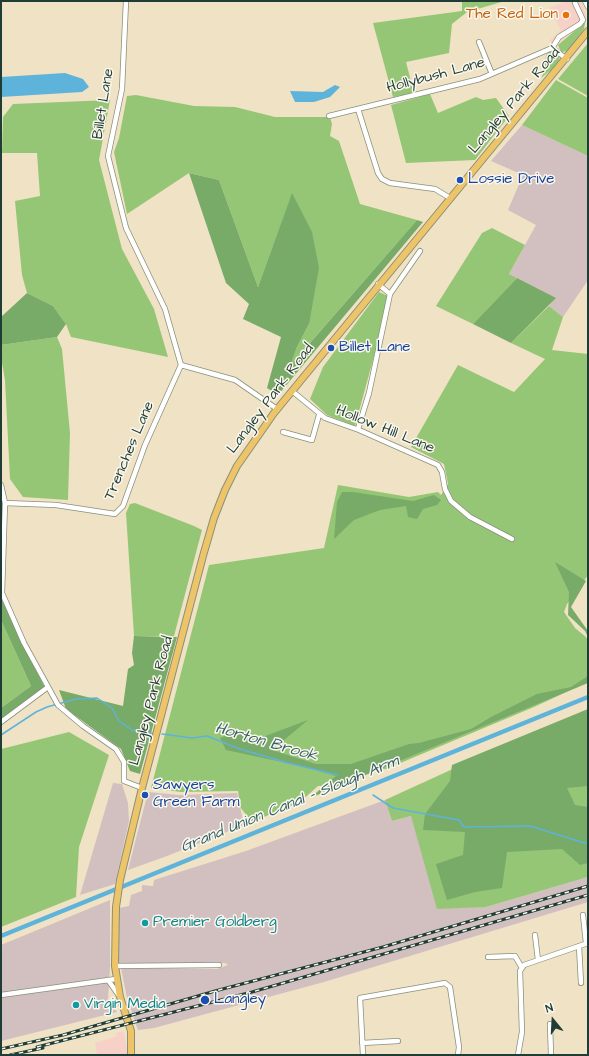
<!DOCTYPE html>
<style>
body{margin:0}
#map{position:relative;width:589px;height:1056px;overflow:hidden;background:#f0e2c4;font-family:"Architects Daughter",sans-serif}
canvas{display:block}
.frame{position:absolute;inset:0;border:2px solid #1f3d34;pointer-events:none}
.north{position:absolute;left:533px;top:1000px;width:40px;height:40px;-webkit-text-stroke:3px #fbf7ec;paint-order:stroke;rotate:342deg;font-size:11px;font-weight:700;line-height:16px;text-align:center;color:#1f3d34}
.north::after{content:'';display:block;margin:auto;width:14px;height:18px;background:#1f3d34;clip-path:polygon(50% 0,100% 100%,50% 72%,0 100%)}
</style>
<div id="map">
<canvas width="589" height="1056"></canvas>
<div class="frame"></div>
<div class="north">N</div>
</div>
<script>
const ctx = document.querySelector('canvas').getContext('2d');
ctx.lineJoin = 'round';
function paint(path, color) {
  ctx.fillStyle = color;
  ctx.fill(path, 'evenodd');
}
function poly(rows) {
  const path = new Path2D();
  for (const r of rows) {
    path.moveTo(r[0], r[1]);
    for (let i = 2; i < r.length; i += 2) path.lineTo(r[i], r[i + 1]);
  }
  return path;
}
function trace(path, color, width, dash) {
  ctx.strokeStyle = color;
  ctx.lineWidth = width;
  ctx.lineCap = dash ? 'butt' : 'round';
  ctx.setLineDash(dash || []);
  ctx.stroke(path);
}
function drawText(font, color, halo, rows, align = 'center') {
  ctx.font = font + ' "Architects Daughter",sans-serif';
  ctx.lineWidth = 3;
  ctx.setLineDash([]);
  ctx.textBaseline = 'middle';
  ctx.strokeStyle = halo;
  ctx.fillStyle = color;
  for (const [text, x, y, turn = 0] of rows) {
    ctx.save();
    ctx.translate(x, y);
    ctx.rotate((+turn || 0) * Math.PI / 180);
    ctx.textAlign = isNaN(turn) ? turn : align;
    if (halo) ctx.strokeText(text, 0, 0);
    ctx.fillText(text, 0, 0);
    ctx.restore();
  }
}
const built = poly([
 [567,1,581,1,586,12,586,20,585,23,564,38,558,45,549,41,561,30,549,8],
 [124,1031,128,1055,97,1055,95,1043,117,1036,116,1033]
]);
const industrial = poly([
 [522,125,588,156,588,280,563,317,549,306,555,298,509,274,536,225,508,210,523,175,491,161],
 [113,783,122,784,128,803,129,821,115,884,80,895],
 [148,792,179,795,237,793,244,825,167,856,128,870],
 [385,800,392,821,411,816,486,907,588,877,588,902,324,982,154,1028,138,1030,127,998,121,968,217,969,228,965,225,963,118,964,119,908,129,906,131,895,142,891,142,885,153,886,154,880,246,851],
 [110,900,110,967,108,999,117,1012,1,1041,1,945]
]);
const green = poly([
 [462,1,505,1,467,12,452,24,449,53,406,62,414,93,393,97,373,23,462,11],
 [584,23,585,23,584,29,576,42,569,51,561,52,558,45],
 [588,43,588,96,558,79],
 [549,52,552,52,559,55,560,63,541,78,544,72,546,55],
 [556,80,588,98,588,156,522,125],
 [430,94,438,113,476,97,483,100,496,98,509,116,475,160,406,163,391,105],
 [136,95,194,106,235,107,275,117,330,117,332,124,330,136,339,141,360,204,417,220,289,367,297,347,309,324,292,194,258,287,219,180,189,173,127,214,114,152,119,138,127,96],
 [110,100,99,160,122,249,154,309,168,357,71,337,66,324,53,306,27,293,22,275,15,201,40,196,37,153,2,153,3,117,13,104],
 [492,228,525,245,509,274,517,278,473,324,436,306,482,233],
 [379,292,390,297,355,426,327,415,310,399,323,367],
 [549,306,563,317,552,350,588,354,588,575,567,604,564,612,575,628,586,637,588,641,588,682,534,707,386,769,366,768,341,786,318,786,300,802,252,822,240,807,238,791,181,792,151,788,209,565,324,548,338,485,409,497,438,492,441,495,448,484,444,464,411,447,458,365,514,392,545,359,511,343],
 [57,337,62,349,70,433,68,500,23,497,10,479,5,380,1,357,1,345],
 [135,503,194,526,202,530,174,636,134,636,126,513,130,504],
 [1,620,31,686,1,708],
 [588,713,588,877,486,907,437,909,411,816,392,821,385,800,479,757],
 [69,732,109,755,79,847,76,897,1,927,1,749]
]);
const forest = poly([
 [189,173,219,180,258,287,292,193,312,232,319,268,309,324,297,347,290,366,417,220,423,222,278,395,267,388,281,337,243,319,249,304,226,283],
 [517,278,556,298,511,343,473,324],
 [27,293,53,306,66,324,57,337,1,345,1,317],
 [342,492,353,492,413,501,434,495,441,500,437,505,423,509,417,519,408,517,406,506,380,510,354,520,334,539,337,502],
 [555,562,586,581,571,607,588,631,588,637,585,631,568,615,569,592],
 [1,598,45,688,1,719,1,708,31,686,1,620],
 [134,636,177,637,140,774,130,771,121,749,66,709,59,690,123,706,128,669,134,665,132,653],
 [588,676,588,683,310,798,336,776,305,767,226,750,220,738,239,731,252,741,308,720,272,750,316,764,351,764,409,744,419,743,471,729,491,717,537,694,571,687],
 [588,709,588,786,567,788,575,805,588,807,588,863,580,865,562,849,507,852,502,888,475,892,447,900,436,864,463,855,465,832,423,830,425,814,450,781,452,765]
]);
const water = poly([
 [65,73,83,79,89,87,82,92,1,97,1,77],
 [335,85,340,87,330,97,314,102,295,102,290,91,323,92]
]);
const stream = poly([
 [162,734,192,738,207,736,240,749,288,763,338,775],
 [1,735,36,712,47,707,76,699,97,698,112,708,119,721,132,730,152,733],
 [373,795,393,808,459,820,464,827,530,826,588,844]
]);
const canal = poly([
 [1,936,588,697]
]);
const minor = poly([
 [126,1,122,89,108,156,126,228,165,309,181,365],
 [585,1,588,7],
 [479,42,492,74],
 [552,48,559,37,580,24,583,20,575,3],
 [358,109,378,173,382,179,390,183,435,189,450,198],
 [329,116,480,79,552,48,567,59],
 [378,284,390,294],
 [181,365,235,380,277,409],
 [292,391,325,418,359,430,438,465,442,472,445,489,451,501,470,517,512,539],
 [358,429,369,393,390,294,420,251],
 [283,432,312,440,319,415],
 [1,485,5,503,2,593,24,643,58,705,83,726,116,749,124,762,124,781,142,788],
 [5,503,56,505,115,514,123,506,145,445,181,365],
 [1,722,48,687],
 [583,915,586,943],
 [535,935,538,960],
 [579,946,581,983],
 [488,957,515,956,522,968],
 [115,966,219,965],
 [108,980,120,997],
 [1,995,116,979],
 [550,1024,551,1055],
 [362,1043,398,1041],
 [363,1055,360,998,445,983,450,987,459,1047,458,1055],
 [518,1055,522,1032,520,971,524,965,588,943]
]);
const major = poly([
 [131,1055,131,1031,120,997,115,966,116,907,120,880,142,788,203,556,214,518,225,490,237,466,274,413,588,31]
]);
const rail = poly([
 [37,1047,252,992,588,895],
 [1,1049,63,1035,215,991,383,947,588,886],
 [10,1055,43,1048]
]);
const markers = [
 [566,15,4,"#e8710a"],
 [460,180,4,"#1a4fb4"],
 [331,348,4,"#1a4fb4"],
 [145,795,4,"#1a4fb4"],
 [145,923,4,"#0f9aa8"],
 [205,1000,5,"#1a4fb4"],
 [76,1005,4,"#0f9aa8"]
];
const foodNames = [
 ["The Red Lion",558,15]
];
const streetNames = [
 ["Hollybush Lane",436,76,-15],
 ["Langley Park Road",515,101,-50],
 ["Billet Lane",104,104,-81],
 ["Langley Park Road",271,399,-53],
 ["Hollow Hill Lane",385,430,22],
 ["Trenches Lane",130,451,-67],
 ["Langley Park Road",152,701,-75]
];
const transitNames = [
 ["Lossie Drive",468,180],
 ["Billet Lane",339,348],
 ["Sawyers",153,786],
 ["Green Farm",153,803],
 ["Langley",214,1000]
];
const cultureNames = [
 ["Premier Goldberg",153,923],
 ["Virgin Media",84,1005]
];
const waterNames = [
 ["Horton Brook",266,743,16],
 ["Grand Union Canal - Slough Arm",290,805,-22]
];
paint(built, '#f7d1c8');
paint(industrial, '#d2bfc0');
paint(green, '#95c676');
paint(forest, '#78ab67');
paint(water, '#5eb3db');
trace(stream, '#5eb3db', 1.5);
trace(canal, '#5eb3db', 4.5);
trace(minor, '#88907c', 6);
trace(major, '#88907c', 8);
trace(minor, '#fff', 4.5);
trace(major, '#eec469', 6);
trace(rail, '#1f3d34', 3);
trace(rail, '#fbf7ec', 1.5, [4.5]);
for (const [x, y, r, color] of markers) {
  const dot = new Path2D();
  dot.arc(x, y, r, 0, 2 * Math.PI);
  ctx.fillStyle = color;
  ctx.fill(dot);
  trace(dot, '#fbf7ec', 1.5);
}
drawText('15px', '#c56008', '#fbf7ec', foodNames, 'right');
drawText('15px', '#1f3d34', '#fbf7ec', streetNames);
drawText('15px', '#164399', '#fbf7ec', transitNames, 'left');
drawText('15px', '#0d838f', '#fbf7ec', cultureNames, 'left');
drawText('italic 16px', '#326066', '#fbf7ec', waterNames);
</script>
